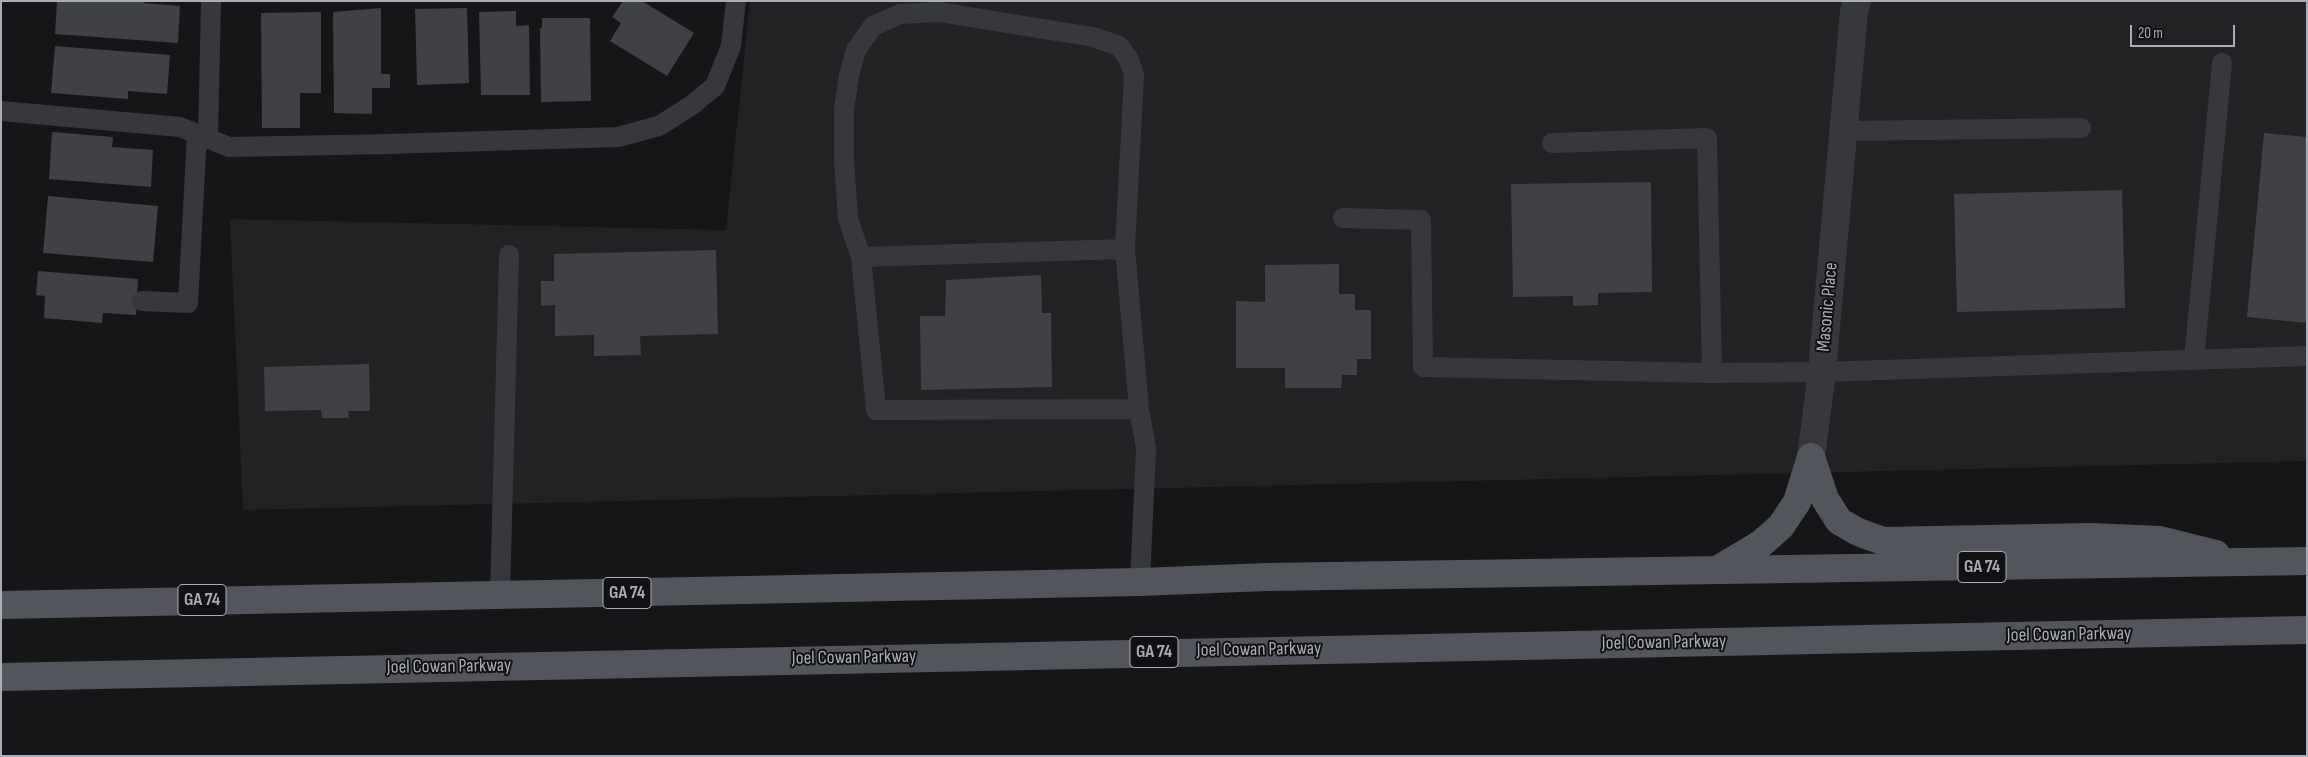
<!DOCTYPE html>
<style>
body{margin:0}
#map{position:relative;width:2308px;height:757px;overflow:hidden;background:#161618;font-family:"Sofia Sans Condensed",sans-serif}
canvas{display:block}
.frame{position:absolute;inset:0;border:2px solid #a8adb8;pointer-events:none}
.scale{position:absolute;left:2130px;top:25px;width:105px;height:22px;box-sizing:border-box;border:2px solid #a8adb8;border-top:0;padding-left:6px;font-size:15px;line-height:18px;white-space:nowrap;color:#a8adb8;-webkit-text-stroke:4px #111113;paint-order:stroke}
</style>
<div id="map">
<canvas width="2308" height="757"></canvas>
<div class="frame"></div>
<div class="scale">20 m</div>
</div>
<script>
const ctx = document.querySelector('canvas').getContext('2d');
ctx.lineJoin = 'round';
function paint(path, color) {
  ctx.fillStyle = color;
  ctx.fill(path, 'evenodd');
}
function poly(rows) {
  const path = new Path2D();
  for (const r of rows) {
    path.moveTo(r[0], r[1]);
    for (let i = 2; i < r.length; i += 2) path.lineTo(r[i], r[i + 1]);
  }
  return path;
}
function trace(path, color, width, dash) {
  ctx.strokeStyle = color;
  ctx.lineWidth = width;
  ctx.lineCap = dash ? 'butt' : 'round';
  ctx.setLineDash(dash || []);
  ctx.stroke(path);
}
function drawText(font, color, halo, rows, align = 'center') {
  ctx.font = font + ' "Sofia Sans Condensed",sans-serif';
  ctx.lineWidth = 4;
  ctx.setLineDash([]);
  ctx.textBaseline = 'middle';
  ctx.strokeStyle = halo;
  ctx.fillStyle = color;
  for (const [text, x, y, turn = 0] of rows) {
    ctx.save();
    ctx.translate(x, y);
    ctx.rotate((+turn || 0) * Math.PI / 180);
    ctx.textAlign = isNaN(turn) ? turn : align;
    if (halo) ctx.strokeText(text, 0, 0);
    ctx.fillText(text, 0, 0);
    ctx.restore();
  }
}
const built = poly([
 [750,1,2307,1,2307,461,243,510,230,219,726,230]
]);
const building = poly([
 [57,1,144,1,144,3,180,6,178,43,55,34],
 [623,1,642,1,694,33,667,76,610,41,621,23,612,17],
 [381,8,381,74,390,74,390,88,372,88,372,114,334,113,333,12],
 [467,8,469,83,417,85,415,9],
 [516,11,516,26,529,25,530,95,481,95,479,12],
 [321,12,321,93,300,93,300,128,262,128,261,13],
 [542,18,590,18,591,101,541,102,540,28,542,28],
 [55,46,170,55,167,94,128,91,128,99,51,93],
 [52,132,113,137,112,147,153,150,151,187,49,179],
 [2264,133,2307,137,2307,323,2247,317],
 [1651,182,1652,292,1598,293,1598,305,1573,306,1573,296,1513,297,1511,184],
 [2122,190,2125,308,1957,312,1954,194],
 [48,196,158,206,153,262,43,253],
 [716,250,718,334,640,336,641,355,594,356,594,335,555,336,555,305,541,306,541,281,554,281,554,254],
 [1339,264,1339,294,1355,294,1355,310,1371,310,1371,359,1357,359,1357,375,1342,375,1341,388,1285,388,1285,368,1236,368,1236,301,1265,302,1265,265],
 [38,271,138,279,136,315,103,313,102,323,44,318,45,296,36,295],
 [1041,275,1042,313,1051,313,1052,387,921,390,920,316,945,316,946,280],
 [369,364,370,411,348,411,349,418,322,418,321,410,265,411,264,367]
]);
const service = poly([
 [1,111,180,127,229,147,389,144,618,137,659,126,692,105,715,86,731,46,736,1],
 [1844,131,2081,128],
 [208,138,211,1],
 [1552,143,1707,138,1712,373],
 [1343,218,1421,220,1423,367,1712,373,1822,372,2307,356],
 [861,257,848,219,844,159,844,110,849,75,856,50,873,26,900,14,939,12,1093,37,1119,46,1128,58,1134,74,1125,249],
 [142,301,188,303,197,134],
 [2194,360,2222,63],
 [1139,409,876,410,861,257,1125,249,1139,409,1146,448,1140,582],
 [500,595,509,255]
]);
const minor = poly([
 [1811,457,1822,372,1854,12,1857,1]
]);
const primary = poly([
 [1811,457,1825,499,1839,521,1858,532,1883,541,2089,537,2160,540,2216,554],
 [1717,570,1762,543,1781,526,1797,502,1811,457],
 [1,605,1140,582,1266,577,2307,561],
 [1,677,2307,630]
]);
const shields = [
 [1982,567,48],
 [627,593,48],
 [202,600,48],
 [1154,652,48]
];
const shieldNames = [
 ["GA 74",1982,567],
 ["GA 74",627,593],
 ["GA 74",202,600],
 ["GA 74",1154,652]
];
const streetNames = [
 ["Masonic Place",1828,307,-85],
 ["Joel Cowan Parkway",2069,635,-1],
 ["Joel Cowan Parkway",1664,643,-1],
 ["Joel Cowan Parkway",1259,650,-1],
 ["Joel Cowan Parkway",854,658,-1],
 ["Joel Cowan Parkway",449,667,-1]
];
paint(built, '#222225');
paint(building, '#404145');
trace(service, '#37383d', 20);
trace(minor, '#37383d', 28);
trace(primary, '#53555c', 28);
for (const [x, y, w] of shields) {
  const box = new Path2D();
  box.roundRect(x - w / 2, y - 15.5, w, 31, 4);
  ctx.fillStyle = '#111113';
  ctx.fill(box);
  trace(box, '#a8adb8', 1);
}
drawText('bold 18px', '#a8adb8', null, shieldNames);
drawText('19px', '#a8adb8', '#111113', streetNames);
</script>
